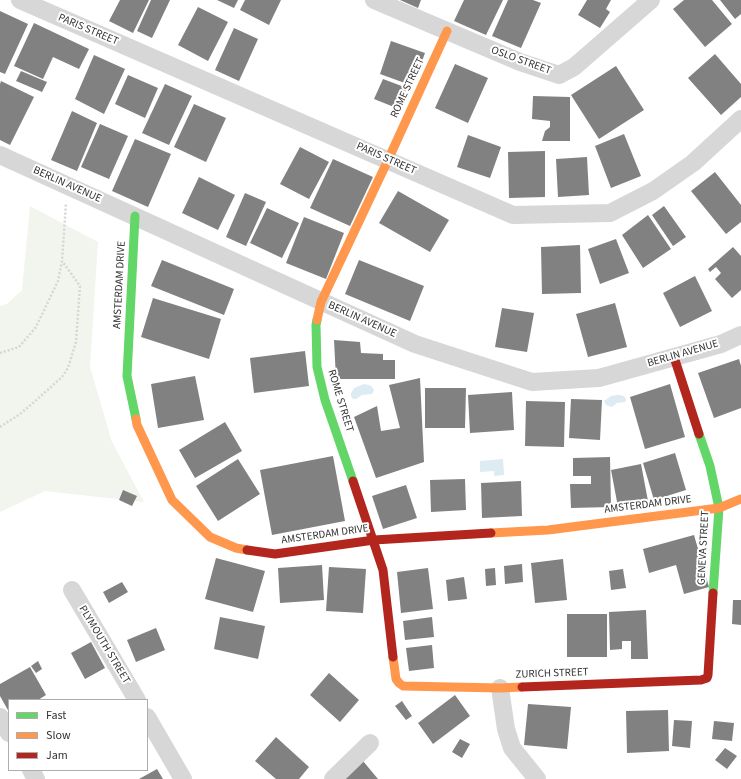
<!DOCTYPE html>
<style>
body{margin:0}
#map{position:relative;width:741px;height:779px;overflow:hidden;background:#fff;font-family:"Source Sans 3",sans-serif}
canvas{display:block}
.legend{position:absolute;left:8px;top:699px;width:140px;height:72px;box-sizing:border-box;background:#fff;border:1px solid #adadad;margin:0;padding:5px 7px;list-style:none;font-size:12px;color:#333}
.legend li{display:flex;align-items:center;gap:8px;height:20px}
.legend b{width:20px;border:1px solid #adadad}
</style>
<div id="map">
<canvas width="741" height="779"></canvas>
<ul class="legend">
<li><b style="height:5px;background:#63d668"></b>Fast</li>
<li><b style="height:5px;background:#ff974d"></b>Slow</li>
<li><b style="height:5px;background:#b3261e"></b>Jam</li>
</ul>
</div>
<script>
const ctx = document.querySelector('canvas').getContext('2d');
ctx.lineJoin = 'round';
function paint(path, color) {
  ctx.fillStyle = color;
  ctx.fill(path, 'evenodd');
}
function poly(rows) {
  const path = new Path2D();
  for (const r of rows) {
    path.moveTo(r[0], r[1]);
    for (let i = 2; i < r.length; i += 2) path.lineTo(r[i], r[i + 1]);
  }
  return path;
}
function trace(path, color, width, dash) {
  ctx.strokeStyle = color;
  ctx.lineWidth = width;
  ctx.lineCap = dash ? 'butt' : 'round';
  ctx.setLineDash(dash || []);
  ctx.stroke(path);
}
function drawText(font, color, halo, rows, align = 'center') {
  ctx.font = font + ' "Source Sans 3",sans-serif';
  ctx.lineWidth = 4;
  ctx.setLineDash([]);
  ctx.textBaseline = 'middle';
  ctx.strokeStyle = halo;
  ctx.fillStyle = color;
  for (const [text, x, y, turn = 0] of rows) {
    ctx.save();
    ctx.translate(x, y);
    ctx.rotate((+turn || 0) * Math.PI / 180);
    ctx.textAlign = isNaN(turn) ? turn : align;
    if (halo) ctx.strokeText(text, 0, 0);
    ctx.fillText(text, 0, 0);
    ctx.restore();
  }
}
const green = poly([
 [30,206,98,242,90,367,112,442,144,502,45,491,0,512,0,306,7,304,22,290]
]);
const water = poly([
 [364,384,369,385,372,387,374,390,372,394,362,395,356,399,353,399,351,396,351,393,354,388],
 [617,395,621,395,625,397,626,400,625,402,617,403,612,407,606,405,604,401,607,399,611,396],
 [503,459,504,475,494,476,494,471,480,472,480,461]
]);
const building = poly([
 [120,0,149,0,133,33,109,21],
 [151,0,170,0,152,38,137,31],
 [217,0,238,0,234,8],
 [245,0,281,0,269,25,240,10],
 [400,0,421,0,418,8],
 [464,0,503,0,486,35,454,21],
 [508,0,533,0,541,3,521,48,492,36],
 [587,0,611,0,606,9,610,12,600,28,578,15],
 [684,0,712,0,732,24,705,47,673,9],
 [720,0,741,0,741,14,735,19],
 [198,7,228,22,208,61,178,45],
 [0,11,28,24,5,74,0,72],
 [34,23,89,49,79,69,53,57,43,79,14,66],
 [234,28,258,39,239,81,215,70],
 [391,41,425,53,413,86,380,74],
 [715,54,741,84,741,97,721,115,688,78],
 [94,55,125,69,104,114,75,99],
 [455,64,488,78,468,123,435,108],
 [616,66,644,110,599,139,571,95],
 [21,71,47,82,42,92,16,81],
 [128,75,158,88,145,118,115,104],
 [383,79,407,88,399,109,374,99],
 [1,81,34,97,10,145,0,140,0,84],
 [165,84,192,96,169,145,142,133],
 [533,96,570,97,570,141,542,141,545,131,550,127,550,121,532,119],
 [194,104,226,118,206,162,174,147],
 [72,111,97,123,77,171,51,160],
 [100,124,128,136,109,179,81,167],
 [624,134,641,176,611,188,595,146],
 [468,135,501,147,490,178,457,167],
 [135,139,171,154,148,207,112,191],
 [300,147,329,162,309,199,280,184],
 [545,151,545,197,509,198,508,152],
 [587,157,589,195,558,197,556,159],
 [333,159,373,177,350,226,310,208],
 [715,172,741,205,741,222,726,234,691,191],
 [199,177,235,195,218,230,182,213],
 [398,191,449,220,430,252,379,223],
 [245,193,266,202,246,246,226,237],
 [664,206,686,237,673,246,652,215],
 [267,208,299,223,282,258,250,243],
 [648,215,671,249,643,268,622,235],
 [304,217,344,233,326,279,286,263],
 [616,239,629,273,600,284,588,249],
 [580,245,581,293,542,294,541,247],
 [733,247,741,256,741,290,732,298,715,279,721,273,716,267,710,272,708,269],
 [162,260,234,289,224,315,151,286],
 [359,260,424,286,410,321,345,294],
 [695,276,712,311,680,327,663,293],
 [153,298,221,319,209,359,141,337],
 [615,303,627,347,588,357,576,314],
 [502,308,534,313,527,352,495,347],
 [334,340,360,342,361,353,383,354,383,360,395,360,395,379,336,379],
 [305,351,309,386,254,393,250,358],
 [739,359,741,366,741,408,714,418,698,373],
 [195,376,204,420,158,428,151,384],
 [420,378,424,462,376,478,354,417,377,406,381,431,400,428,389,385],
 [670,384,685,437,645,449,630,397],
 [425,388,466,388,465,428,425,428],
 [512,392,514,430,470,433,468,395],
 [571,399,602,400,600,440,569,438],
 [526,401,565,402,564,447,525,446],
 [225,422,242,451,195,478,179,450],
 [675,453,686,490,654,500,643,463],
 [333,456,345,521,272,535,260,470],
 [610,457,611,507,571,508,570,484,591,484,591,476,573,476,573,458],
 [238,459,260,494,218,521,196,486],
 [641,464,648,501,618,507,611,470],
 [465,479,466,510,431,512,430,480],
 [521,481,522,516,482,518,481,483],
 [406,485,417,518,383,529,372,496],
 [123,490,137,496,132,506,119,500],
 [694,535,709,587,684,594,676,565,649,573,643,549],
 [216,558,265,571,253,612,205,599],
 [563,559,567,600,535,603,531,563],
 [522,564,523,582,505,584,504,566],
 [322,565,324,600,280,603,278,568],
 [329,567,366,569,363,613,326,611],
 [428,568,433,609,401,613,397,572],
 [495,568,496,585,486,586,485,569],
 [623,569,626,588,611,590,609,571],
 [464,577,467,599,448,601,446,580],
 [122,582,128,592,109,603,103,592],
 [733,600,741,600,741,625,732,624],
 [646,610,648,659,631,659,631,641,622,641,622,649,610,650,609,612],
 [567,614,607,614,607,657,567,657],
 [220,617,265,626,258,659,214,649],
 [432,617,434,637,405,640,403,621],
 [156,628,165,650,136,662,127,640],
 [91,642,105,668,85,679,71,653],
 [432,645,434,668,409,671,406,648],
 [38,661,42,669,36,673,31,666],
 [30,667,46,695,38,700,9,700,9,712,0,696,0,684],
 [329,673,359,700,340,722,310,695],
 [455,695,470,716,433,744,418,723],
 [402,701,412,716,406,720,395,706],
 [528,704,571,707,567,749,524,745],
 [668,710,669,751,627,753,626,711],
 [674,720,692,721,690,748,672,746],
 [714,721,734,723,732,741,712,739],
 [276,737,309,767,299,779,276,779,255,761],
 [460,739,470,744,462,758,452,752],
 [725,748,737,756,727,769,715,760],
 [363,761,378,779,341,779],
 [157,769,163,779,139,779]
]);
const path = poly([
 [0,353,19,347,36,327,58,281,62,261,66,203],
 [0,427,20,414,33,403,62,377,68,368,76,342,80,286,62,261]
]);
const street = poly([
 [20,0,513,215,610,213,653,191,693,163,741,119],
 [374,0,520,62,559,75,574,67,651,0],
 [0,155,415,344,532,382,599,378,721,344,741,335],
 [72,590,137,700],
 [500,688,506,729,512,748,537,779],
 [0,717,9,733],
 [147,717,183,779],
 [31,770,36,779],
 [333,779,370,743]
]);
const fast = poly([
 [135,216,127,376,136,419],
 [317,320,316,325,317,367,325,400,353,481],
 [699,434,710,466,719,508,713,593]
]);
const slow = poly([
 [317,320,321,302,388,160,447,31],
 [136,419,137,425,172,500,210,537,236,548,247,550],
 [491,533,548,530,719,508,741,499],
 [393,657,396,679,399,683,403,686,500,688,522,687]
]);
const jam = poly([
 [674,357,699,434],
 [353,481,383,570,393,657],
 [247,550,275,554,374,540,491,533],
 [522,687,701,680,707,678,708,675,713,593]
]);
const streetNames = [
 ["PARIS STREET",88,30,23],
 ["OSLO STREET",521,61,20],
 ["ROME STREET",408,88,-65],
 ["PARIS STREET",386,159,24],
 ["BERLIN AVENUE",67,185,24],
 ["AMSTERDAM DRIVE",120,285,-87],
 ["BERLIN AVENUE",362,320,24],
 ["BERLIN AVENUE",683,354,-16],
 ["ROME STREET",340,401,73],
 ["AMSTERDAM DRIVE",648,505,-7],
 ["AMSTERDAM DRIVE",325,535,-8],
 ["GENEVA STREET",704,548,-87],
 ["PLYMOUTH STREET",104,645,59],
 ["ZURICH STREET",552,674,-2]
];
paint(green, '#f1f5ed');
paint(water, '#ddebf3');
paint(building, '#818181');
trace(path, '#d6d6d6', 2.5, [2, 2]);
trace(street, '#d7d7d7', 18);
trace(fast, '#63d668', 9);
trace(slow, '#ff974d', 9);
trace(jam, '#b3261e', 9);
drawText('11px', '#333', '#fff', streetNames);
</script>
